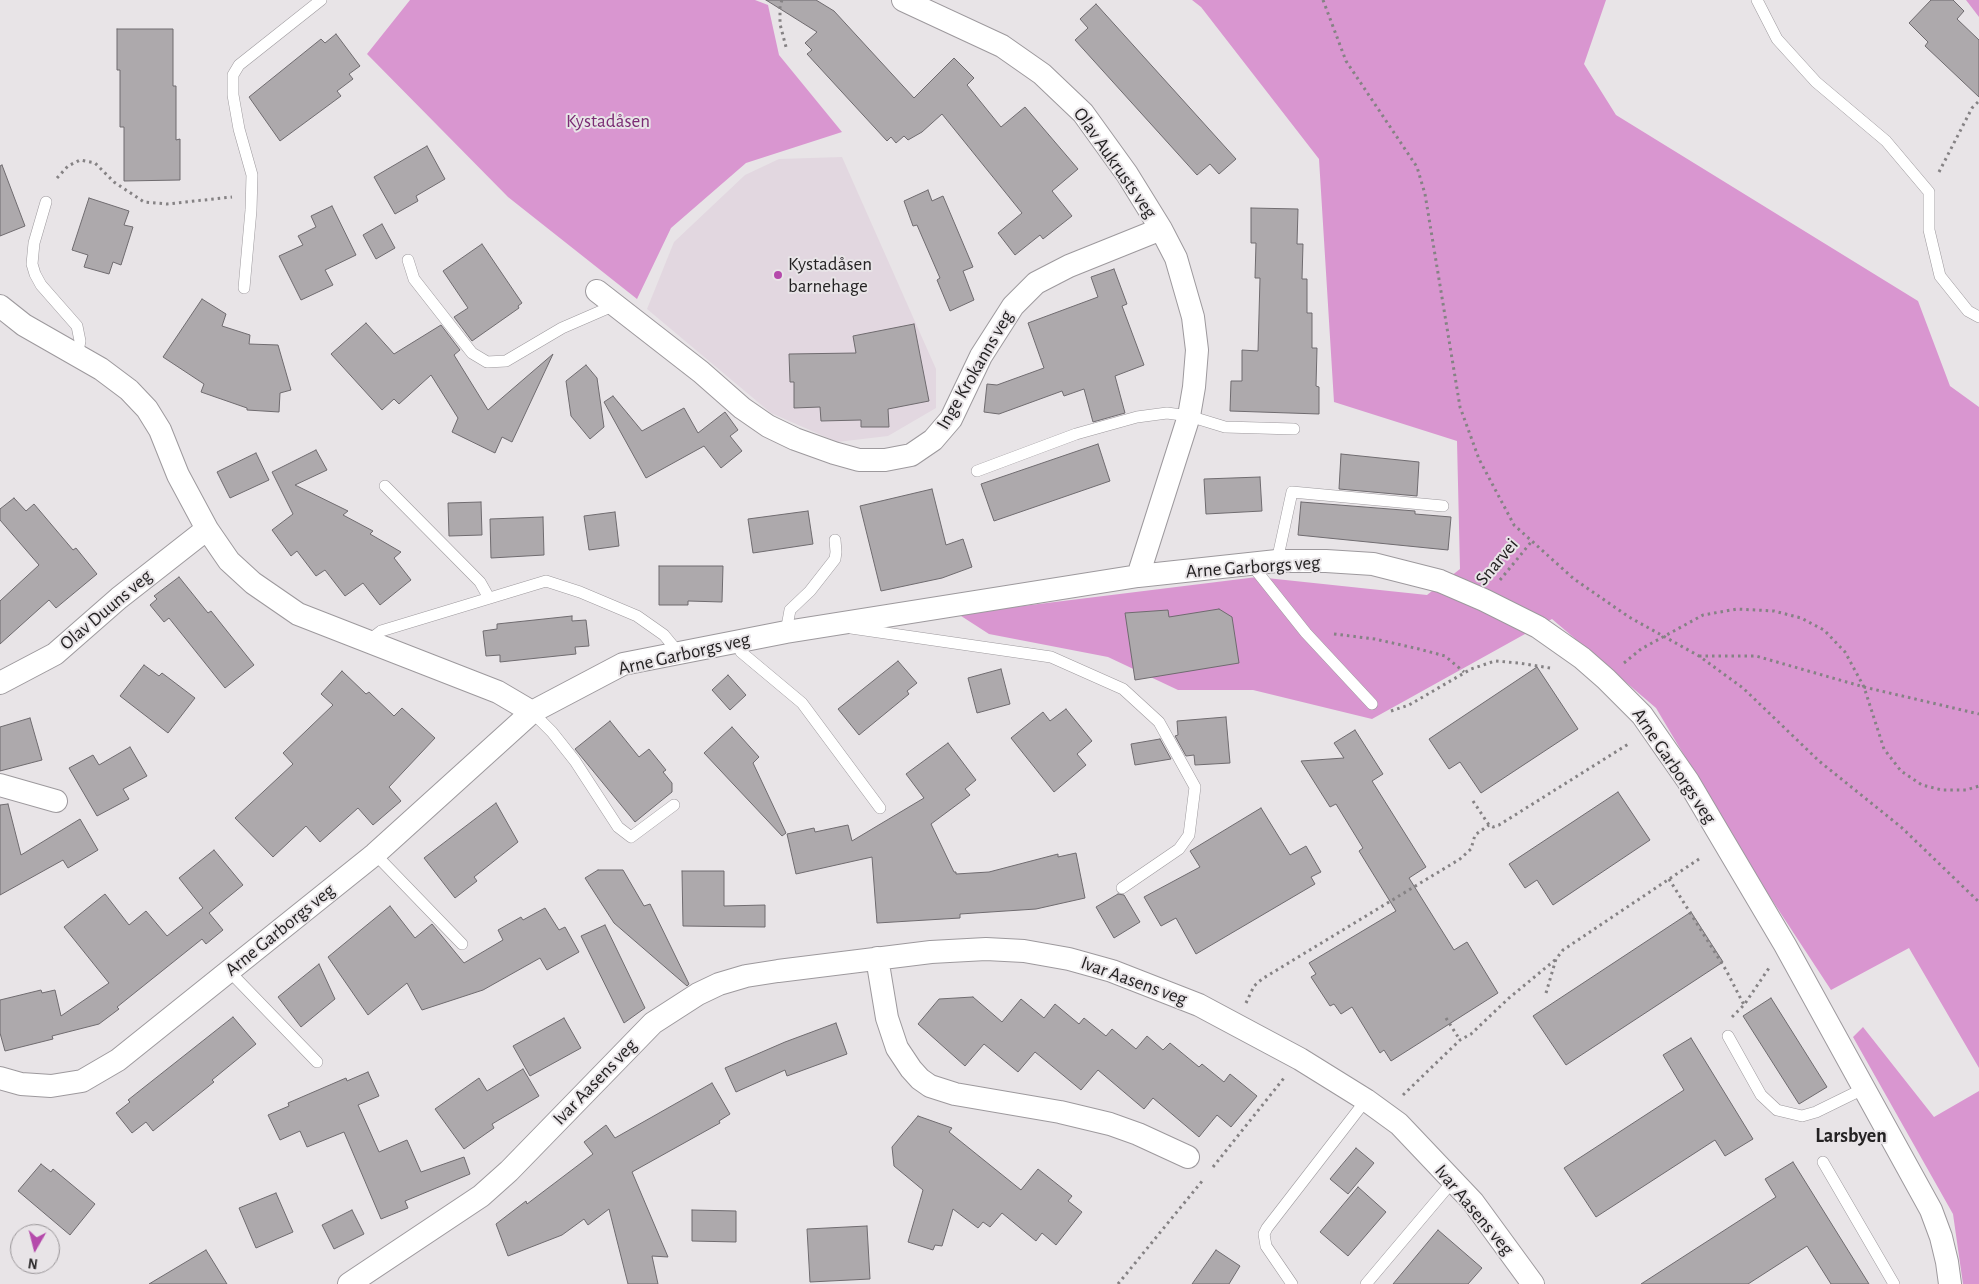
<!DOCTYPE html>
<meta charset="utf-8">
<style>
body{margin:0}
#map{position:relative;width:1979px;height:1284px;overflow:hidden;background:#e8e4e7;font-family:"Alegreya Sans",sans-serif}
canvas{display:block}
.north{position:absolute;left:10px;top:1224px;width:50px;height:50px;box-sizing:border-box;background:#e8e4e7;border:1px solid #9a9699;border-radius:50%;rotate:188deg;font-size:14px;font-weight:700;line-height:20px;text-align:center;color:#242223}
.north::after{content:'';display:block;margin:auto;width:18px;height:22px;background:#b54aab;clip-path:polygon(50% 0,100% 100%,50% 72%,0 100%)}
</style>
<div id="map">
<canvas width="1979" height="1284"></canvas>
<div class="north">N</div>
</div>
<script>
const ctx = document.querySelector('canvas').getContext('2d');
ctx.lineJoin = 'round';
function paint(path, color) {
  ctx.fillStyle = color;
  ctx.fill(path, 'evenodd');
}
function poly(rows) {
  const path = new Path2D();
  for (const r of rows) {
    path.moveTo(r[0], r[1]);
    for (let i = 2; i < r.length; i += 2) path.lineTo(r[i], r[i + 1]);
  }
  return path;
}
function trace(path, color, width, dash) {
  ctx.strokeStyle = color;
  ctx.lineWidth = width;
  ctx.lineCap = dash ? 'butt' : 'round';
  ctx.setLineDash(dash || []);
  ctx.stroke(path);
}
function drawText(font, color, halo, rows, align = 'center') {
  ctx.font = font + ' "Alegreya Sans",sans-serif';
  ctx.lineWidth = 4;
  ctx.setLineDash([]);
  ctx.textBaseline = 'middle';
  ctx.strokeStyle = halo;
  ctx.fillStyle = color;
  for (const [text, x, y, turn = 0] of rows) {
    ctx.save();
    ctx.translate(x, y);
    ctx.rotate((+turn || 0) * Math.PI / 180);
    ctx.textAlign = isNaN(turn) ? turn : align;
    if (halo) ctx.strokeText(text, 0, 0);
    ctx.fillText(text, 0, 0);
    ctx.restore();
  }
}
const built = poly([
 [842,157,936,369,936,408,888,436,837,442,771,413,647,309,674,242,745,175,779,159]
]);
const forest = poly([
 [410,0,755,0,768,5,779,55,842,132,746,163,671,228,637,299,508,197,367,54],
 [1192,0,1606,0,1584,64,1616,115,1918,301,1950,386,1979,407,1979,1068,1909,948,1831,990,1751,868,1656,708,1552,619,1372,719,1253,690,1178,690,1108,657,989,634,958,614,1257,577,1427,595,1460,569,1457,441,1334,402,1319,159,1201,7],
 [1966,0,1979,0,1979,17],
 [1863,1027,1934,1117,1979,1091,1979,1284,1963,1284,1953,1214,1853,1037]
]);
const building = poly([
 [766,0,816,0,834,11,914,98,954,58,974,78,967,85,1001,127,1025,107,1078,169,1052,191,1072,216,1043,239,1040,235,1015,255,998,233,1022,213,942,114,922,132,908,140,904,136,896,143,891,137,887,141,807,54,812,50,805,43,817,32,766,0],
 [1931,0,1953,0,1964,11,1957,19,1979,40,1979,97,1925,46,1928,42,1909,23,1931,0],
 [1096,4,1236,159,1219,174,1210,164,1197,175,1075,40,1088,28,1080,19,1096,4],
 [117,29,173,29,173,86,176,86,176,140,180,139,180,180,124,181,124,127,120,127,120,70,117,70,117,29],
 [336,34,360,66,349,74,353,79,337,91,341,96,280,141,249,97,321,39,325,43,336,34],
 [427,146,445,179,416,196,418,201,395,214,374,177,427,146],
 [2,165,25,226,0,236,0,166,2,165],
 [928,190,932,201,943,196,973,267,963,271,974,300,950,311,937,280,940,278,917,225,913,226,904,201,928,190],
 [89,198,129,211,124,225,133,227,121,265,113,262,109,274,84,267,88,255,72,250,89,198],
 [332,206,356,255,325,270,333,285,301,300,279,256,303,245,298,236,316,227,311,216,332,206],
 [1251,208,1298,209,1297,244,1303,244,1302,279,1307,279,1307,313,1312,313,1312,348,1317,348,1316,386,1319,387,1319,414,1230,411,1231,381,1242,381,1242,350,1258,351,1260,278,1255,278,1256,243,1251,243,1251,208],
 [382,224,395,248,376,259,363,235,382,224],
 [482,244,522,303,518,306,519,308,472,341,454,317,468,308,443,271,482,244],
 [1114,269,1127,304,1122,306,1144,365,1115,376,1125,413,1093,422,1084,389,1064,396,1062,391,999,414,984,412,987,384,997,385,1044,368,1028,323,1098,297,1091,277,1114,269],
 [202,299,226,314,222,326,250,335,249,344,278,345,291,390,280,393,279,412,247,410,247,408,201,392,204,384,163,357,202,299],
 [366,323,394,354,441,325,460,350,454,355,488,410,553,354,512,442,502,437,495,453,452,432,458,418,431,375,399,404,394,399,382,410,331,354,366,323],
 [914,324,929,401,888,409,889,427,861,427,861,420,821,421,820,407,794,408,794,382,790,382,789,354,856,353,853,336,914,324],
 [586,365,597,378,604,427,590,439,571,416,566,381,586,365],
 [613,396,642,431,684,408,698,433,725,412,738,430,730,436,742,451,721,468,704,446,646,478,604,402,613,396],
 [1098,444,1110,481,994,521,981,484,1098,444],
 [316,450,327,470,295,485,348,511,343,515,373,531,370,534,401,552,394,558,411,580,380,605,363,583,345,596,325,570,316,576,297,551,291,556,272,530,293,514,272,472,316,450],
 [256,453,269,480,230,498,217,472,256,453],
 [1341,454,1419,462,1417,496,1339,489,1341,454],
 [1260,477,1262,511,1206,514,1204,479,1260,477],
 [932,489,946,545,963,539,972,567,942,578,881,591,860,506,932,489],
 [14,498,26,511,34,504,73,550,76,548,97,574,56,608,49,600,0,644,0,601,39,565,0,520,0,509,14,498],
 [481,502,482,535,449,536,448,503,481,502],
 [1301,502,1415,511,1415,514,1451,517,1448,550,1298,535,1301,502],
 [808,511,813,544,753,553,748,519,808,511],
 [615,512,619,546,589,550,584,516,615,512],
 [543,517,544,555,491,558,490,519,543,517],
 [659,566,723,566,722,602,688,601,688,605,659,605,659,566],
 [179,577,208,613,211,611,254,665,225,688,169,618,164,622,150,605,157,599,154,596,179,577],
 [1219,609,1232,617,1239,663,1135,680,1125,613,1168,610,1169,617,1219,609],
 [572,616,572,621,586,620,589,646,575,647,576,654,500,662,500,655,486,656,483,631,497,629,497,624,572,616],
 [898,661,917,683,907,691,909,694,859,735,838,709,898,661],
 [144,665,159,676,162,673,195,698,168,733,120,696,144,665],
 [1537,667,1578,729,1481,793,1460,762,1449,769,1429,739,1537,667],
 [1001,669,1010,704,977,713,968,678,1001,669],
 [342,671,366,694,369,692,394,716,402,708,435,738,389,787,401,801,373,825,358,808,320,842,306,826,273,857,235,818,293,764,283,753,333,705,321,694,342,671],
 [728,675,746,695,730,710,712,690,728,675],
 [1066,709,1092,741,1077,754,1086,765,1054,792,1011,738,1043,712,1050,721,1066,709],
 [1226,717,1230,763,1195,765,1194,755,1186,756,1175,736,1178,735,1177,721,1226,717],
 [30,718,42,760,0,771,0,727,30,718],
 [610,721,639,757,649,749,666,770,663,772,672,783,672,792,635,822,575,749,610,721],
 [732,727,759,757,753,763,786,833,782,836,704,753,732,727],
 [1355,730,1383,774,1372,781,1426,867,1409,878,1454,950,1467,942,1498,993,1391,1061,1384,1050,1380,1053,1352,1007,1341,1014,1334,1004,1330,1006,1311,977,1316,974,1309,963,1396,911,1359,851,1363,848,1336,804,1330,807,1301,761,1344,758,1334,743,1355,730],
 [1160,739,1171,759,1135,765,1131,744,1160,739],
 [948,743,976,780,965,789,970,795,931,824,954,872,956,872,956,874,989,872,1058,854,1058,857,1076,853,1085,898,1036,909,960,914,960,918,877,923,872,857,796,874,787,834,814,828,815,832,848,825,852,841,924,798,906,774,948,743],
 [130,747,147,776,123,789,129,799,97,816,69,768,93,755,99,765,130,747],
 [1618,792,1650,840,1553,905,1537,880,1525,888,1509,864,1618,792],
 [496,803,518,842,474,877,477,881,455,898,424,858,496,803],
 [8,804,21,855,80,819,98,850,68,868,63,860,0,895,0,805,8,804],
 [1261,808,1290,855,1306,846,1321,872,1311,877,1315,884,1196,954,1176,918,1161,926,1144,897,1200,867,1190,851,1261,808],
 [214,850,243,885,209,913,223,930,206,944,202,939,117,1007,119,1009,99,1024,52,1036,53,1039,5,1051,0,1033,0,1000,41,990,42,993,55,990,61,1016,109,983,64,927,105,894,129,925,146,911,167,936,203,908,179,878,214,850],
 [598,870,623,870,644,906,650,904,689,984,687,986,614,923,585,878,598,870],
 [682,871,724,871,724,906,765,905,765,927,683,926,682,871],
 [1118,894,1124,895,1140,922,1114,938,1096,907,1118,894],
 [390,906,415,938,432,924,464,963,503,940,498,930,521,917,523,920,545,908,559,930,565,927,579,952,547,970,540,958,483,990,422,1010,407,983,368,1015,328,957,390,906],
 [1691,912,1723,962,1566,1065,1533,1016,1691,912],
 [605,925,645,1008,624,1023,581,936,605,925],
 [319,964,335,999,301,1027,278,997,319,964],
 [973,997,1002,1022,1021,999,1044,1018,1055,1004,1079,1024,1084,1018,1106,1036,1112,1029,1136,1049,1147,1036,1163,1050,1170,1043,1199,1067,1202,1064,1224,1082,1230,1074,1257,1096,1231,1127,1217,1115,1199,1137,1153,1098,1144,1109,1098,1070,1081,1090,1035,1052,1018,1072,984,1044,965,1066,918,1024,939,999,973,997],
 [1771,998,1827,1087,1799,1104,1743,1016,1771,998],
 [233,1017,256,1044,212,1080,214,1082,153,1131,146,1122,132,1133,116,1113,130,1102,128,1100,233,1017],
 [564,1018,581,1048,530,1076,513,1046,564,1018],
 [836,1023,847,1054,787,1076,785,1070,736,1092,725,1068,785,1042,836,1023],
 [1691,1038,1753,1139,1725,1156,1715,1140,1596,1217,1564,1168,1684,1090,1663,1055,1691,1038],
 [523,1069,539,1096,492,1124,494,1128,464,1149,435,1109,479,1078,487,1091,523,1069],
 [368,1072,379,1096,358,1105,379,1152,407,1140,421,1172,464,1157,470,1174,405,1201,408,1208,381,1219,344,1132,307,1147,300,1131,280,1140,268,1115,289,1106,288,1103,346,1078,347,1081,368,1072],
 [712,1083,730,1114,719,1121,720,1123,632,1172,668,1257,652,1256,658,1284,628,1284,609,1209,588,1225,584,1219,562,1235,508,1256,496,1224,526,1201,527,1204,593,1154,584,1142,606,1125,615,1138,712,1083],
 [918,1116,952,1128,949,1132,1021,1190,1038,1169,1072,1196,1068,1201,1082,1212,1056,1245,1042,1233,1036,1241,1002,1213,990,1227,983,1222,978,1228,953,1209,942,1246,935,1245,933,1250,908,1242,923,1190,894,1166,892,1147,918,1116],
 [1356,1148,1374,1163,1348,1194,1330,1179,1356,1148],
 [1793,1162,1869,1284,1831,1284,1807,1246,1748,1284,1641,1284,1776,1197,1765,1179,1793,1162],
 [41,1164,51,1172,53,1169,95,1204,70,1235,18,1191,41,1164],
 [1358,1187,1386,1212,1348,1256,1320,1232,1358,1187],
 [276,1193,293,1232,256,1248,239,1208,276,1193],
 [352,1210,364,1234,334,1249,322,1225,352,1210],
 [692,1210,736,1211,736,1242,692,1241,692,1210],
 [867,1226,870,1279,810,1282,807,1229,867,1226],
 [1438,1230,1482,1268,1468,1284,1393,1284,1438,1230],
 [206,1250,227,1284,149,1284,206,1250],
 [1216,1250,1240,1266,1229,1284,1192,1284,1216,1250]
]);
const path = poly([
 [782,0,780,6,780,24,786,47],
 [1323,0,1346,61,1417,167,1425,194,1460,407,1479,459,1514,525,1574,579,1629,617,1699,656,1743,688,1819,761,1901,827,1979,902],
 [1939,172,1972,108,1979,101],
 [57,178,68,166,80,160,95,163,114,182,144,202,167,204,232,197],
 [1500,580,1532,541],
 [1334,634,1375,639,1419,649,1445,656,1464,672],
 [1699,656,1756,656,1864,687,1979,714],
 [1624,663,1641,649,1703,615,1737,609,1774,611,1801,618,1824,630,1845,652,1864,687,1884,749,1901,771,1922,785,1942,790,1966,790,1979,786],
 [1391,711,1409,705,1471,669,1495,661,1519,663,1550,668],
 [1473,801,1489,825,1493,827,1499,825,1630,743],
 [1669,879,1726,970,1744,1005],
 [1546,993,1556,959,1563,950,1702,857],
 [1246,1003,1254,986,1262,979,1460,859,1471,849,1475,835,1489,825],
 [1732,1017,1744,1005,1769,968],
 [1446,1018,1460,1040],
 [1403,1095,1460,1040,1471,1034,1509,998,1555,960],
 [1213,1167,1284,1078],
 [1118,1284,1203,1180]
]);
const lane = poly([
 [1757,0,1777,39,1816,82,1886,141,1929,192,1929,230,1940,276,1968,311,1979,317],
 [46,202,34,243,32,264,35,274,41,285,77,326,80,341,77,356],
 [408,260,414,279,472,353,487,362,506,361,562,328,615,305],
 [244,288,251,210,252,175,239,129,233,95,233,75,239,65,321,0],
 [977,471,1076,434,1137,417,1167,413,1189,416,1225,427,1294,429],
 [385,486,480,582,489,598],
 [1277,561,1292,492,1443,506],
 [1251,564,1306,633,1372,704],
 [851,628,1051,657,1123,689,1159,722,1195,787,1189,835,1179,849,1122,888],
 [786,632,790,610,810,591,835,559,836,552,835,540],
 [368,641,381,631,546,581,580,592,637,616,664,635,678,652],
 [737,641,741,652,802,703,880,808],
 [532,712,552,732,575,761,618,827,631,837,674,805],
 [375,854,462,944],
 [229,971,317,1062],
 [1728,1036,1761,1095,1777,1110,1802,1116,1816,1112,1865,1088],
 [1823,1162,1894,1284],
 [1292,1284,1266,1246,1264,1234,1267,1228,1366,1100],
 [1366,1284,1453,1181]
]);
const street = poly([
 [903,0,1002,46,1042,74,1083,113,1127,174,1161,229,1176,258,1193,317,1197,350,1194,387,1189,416,1138,576],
 [597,291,701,372,742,408,768,426,795,439,834,453,859,460,885,460,911,455,933,440,951,419,981,356,1013,306,1036,283,1069,266,1161,229],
 [0,306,24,325,101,369,129,390,147,409,160,430,178,475,207,529,229,561,253,583,298,614,498,692,532,712],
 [0,683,55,654,119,598,207,529],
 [0,785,56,801],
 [877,958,887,1018,897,1048,911,1069,920,1079,930,1086,955,1094,1060,1112,1110,1124,1138,1134,1188,1157],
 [0,1078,21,1084,51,1086,82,1081,118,1060,375,854,532,712,623,664,786,632,1138,576,1277,561,1326,561,1373,564,1440,581,1484,600,1538,627,1582,658,1606,679,1642,715,1688,781,1724,842,1785,945,1931,1210,1941,1237,1947,1262,1950,1284],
 [349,1284,481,1196,509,1171,653,1023,698,994,719,984,746,976,778,971,931,952,986,949,1024,951,1069,959,1112,971,1199,1005,1300,1059,1366,1100,1399,1124,1473,1202,1533,1284]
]);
const markers = [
 [778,275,5,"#b54aab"]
];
const parkNames = [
 ["Kystadåsen",608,121]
];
const streetNames = [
 ["Olav Aukrusts veg",1115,163,55],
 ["Inge Krokanns veg",975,370,-60],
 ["Snarvei",1497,562,-50],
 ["Arne Garborgs veg",1253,567,-4],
 ["Olav Duuns veg",106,610,-40],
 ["Arne Garborgs veg",684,654,-13],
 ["Arne Garborgs veg",1674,766,56],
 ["Arne Garborgs veg",280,930,-39],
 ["Ivar Aasens veg",1134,981,20],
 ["Ivar Aasens veg",595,1082,-46],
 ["Ivar Aasens veg",1474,1210,50]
];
const poiNames = [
 ["Kystadåsen",788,264],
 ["barnehage",788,286]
];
const neighbourhoodNames = [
 ["Larsbyen",1851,1136]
];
paint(built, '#e2d7e0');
paint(forest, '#d996d0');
paint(building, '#ada9ac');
trace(building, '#6f6b6f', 1);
trace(lane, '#9d999d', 12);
trace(street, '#9d999d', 24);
trace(path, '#858284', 3, [2.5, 4]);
trace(lane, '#fff', 11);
trace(street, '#fff', 22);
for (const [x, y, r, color] of markers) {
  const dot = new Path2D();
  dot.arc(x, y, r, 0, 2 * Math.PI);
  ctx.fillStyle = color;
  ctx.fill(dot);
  trace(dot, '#e8e4e7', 2);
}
drawText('19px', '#7a2b73', '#e8e4e7', parkNames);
drawText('19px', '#242223', '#e8e4e7', streetNames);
drawText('19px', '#242223', '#e8e4e7', poiNames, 'left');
drawText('bold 20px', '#242223', '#e8e4e7', neighbourhoodNames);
</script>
